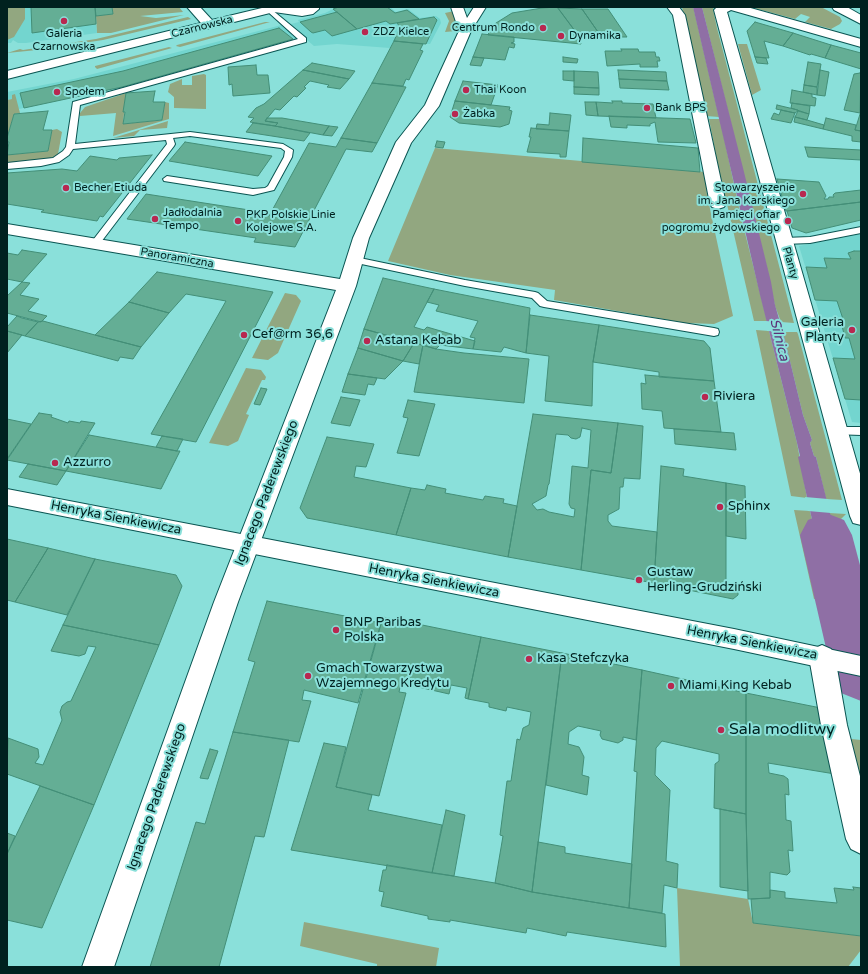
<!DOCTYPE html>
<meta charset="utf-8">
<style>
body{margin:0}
#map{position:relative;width:868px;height:974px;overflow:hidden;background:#8ae0da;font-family:"Varela Round",sans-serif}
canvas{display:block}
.frame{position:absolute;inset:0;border:8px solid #00211f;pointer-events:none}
</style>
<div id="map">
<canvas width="868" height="974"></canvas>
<div class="frame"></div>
</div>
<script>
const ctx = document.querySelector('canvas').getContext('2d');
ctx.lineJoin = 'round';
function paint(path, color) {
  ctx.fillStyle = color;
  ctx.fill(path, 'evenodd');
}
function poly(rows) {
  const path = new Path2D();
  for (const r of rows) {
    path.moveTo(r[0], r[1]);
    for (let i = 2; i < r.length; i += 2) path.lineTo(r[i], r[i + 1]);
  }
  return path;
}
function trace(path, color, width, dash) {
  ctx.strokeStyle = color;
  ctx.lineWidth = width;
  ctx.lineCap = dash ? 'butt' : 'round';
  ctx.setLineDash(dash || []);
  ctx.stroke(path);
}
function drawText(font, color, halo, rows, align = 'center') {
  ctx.font = font + ' "Varela Round",sans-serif';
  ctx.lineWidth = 4;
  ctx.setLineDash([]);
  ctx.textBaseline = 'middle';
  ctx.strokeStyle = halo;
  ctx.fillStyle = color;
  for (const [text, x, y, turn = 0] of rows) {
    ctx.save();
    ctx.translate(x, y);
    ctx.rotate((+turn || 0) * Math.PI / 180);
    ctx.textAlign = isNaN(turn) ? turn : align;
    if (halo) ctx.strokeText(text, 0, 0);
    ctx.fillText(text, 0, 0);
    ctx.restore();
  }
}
const built = poly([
 [7,7,112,7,113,14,96,24,97,33,26,43,18,43,13,40,11,43,7,43],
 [337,7,390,7,396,12,408,9,420,18,436,16,440,19,441,23,430,44,394,41,390,48,337,44,314,46,307,40,293,39,122,87,19,109,12,99,7,100,7,92,74,79,289,23,291,24,299,22,298,20,325,13],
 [861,234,861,423,852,422,799,246]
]);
const green = poly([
 [7,7,25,7,25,19,14,37,7,40],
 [112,7,179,7,183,12,140,16,156,18,184,15,111,33,97,33,96,16,113,14],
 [682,7,693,7,694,10,719,117,706,116],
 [702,7,715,7,713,9,717,28,794,323,781,322,775,306,766,264],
 [821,7,840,17,842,21,840,24,831,29,805,22,810,17,801,14,795,19,754,8],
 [454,11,458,22,456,31,445,32,449,21,445,13],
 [188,17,191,19,103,40,37,50,7,53,20,49,23,50,96,39],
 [265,22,270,22,180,47,176,46,177,45],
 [738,44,747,44,761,90,752,95],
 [169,47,172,48,97,69,95,67,95,66],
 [204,74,206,75,206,109,174,108,174,97,168,92,170,84,182,79,182,85,192,85,192,76],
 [126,93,123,124,162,120,165,102,169,103,169,119,113,136,116,113,80,116,80,113,85,107],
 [15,94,20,113,14,114,7,138,7,100,12,99,12,95],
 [709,119,720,119,741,217,767,321,754,321,717,161],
 [168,121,167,128,140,130,134,136,113,138],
 [57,129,62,132,58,154,54,157,48,159,7,164,7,155,48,151,52,130],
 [435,148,705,172,707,195,733,316,714,324,686,323,554,300,555,290,450,275,388,261],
 [285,293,296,295,301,301,278,353,268,360,252,358],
 [756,330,769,331,797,443,807,498,791,496],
 [783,332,797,332,798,334,842,500,826,499,816,457,814,456,810,443,812,440,803,415],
 [246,368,261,370,266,377,265,380,262,380,246,414,249,415,238,441,228,446,209,443],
 [794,510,810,511,830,600,814,599],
 [829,513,846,514,841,519,842,531,846,547,861,575,861,603,852,602],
 [842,738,861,740,861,818],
 [677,888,748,899,753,923,861,936,861,950,848,967,680,967],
 [304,922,439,948,436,967,377,967,377,964,300,946]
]);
const water = poly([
 [693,7,702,7,743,168,771,282,775,305,784,336,803,415,812,440,810,443,814,456,816,457,852,602,830,600,798,457,800,456,797,443,760,295]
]);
const pier = poly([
 [765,321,783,322,785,332,767,331],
 [805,497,828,499,831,513,808,511]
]);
const river = poly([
 [826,513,844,520,852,535,861,569,861,701,841,693,832,674,800,535,808,520,826,513]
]);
const building = poly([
 [31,7,95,7,96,24,32,33,31,7],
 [95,7,112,7,113,14,96,16,95,7],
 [339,7,387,7,395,13,407,10,419,19,390,24,386,21,357,29,333,9,339,7],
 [557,7,578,35,581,44,488,35,491,27,496,23,512,13,542,8,557,7],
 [558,8,582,9,598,32,578,35,558,8],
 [582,9,608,9,627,37,605,37,602,33,598,32,582,9],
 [337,12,357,29,332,36,325,30,313,33,311,32,300,22,337,12],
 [434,17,437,20,426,44,394,41,400,27,397,23,434,17],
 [755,22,793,33,783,46,764,41,769,58,755,57,747,31,755,22],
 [279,28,293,39,122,87,24,108,20,93,123,71,279,28],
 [793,33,831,45,825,58,811,54,810,55,783,46,793,33],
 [482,34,514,37,514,42,511,43,515,44,514,48,509,47,505,60,473,57,482,34],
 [394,41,423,44,420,50,423,51,409,80,406,79,403,86,372,83,394,41],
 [831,45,861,53,861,69,825,58,831,45],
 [621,49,638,49,639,52,655,52,656,57,659,57,660,61,657,61,658,67,640,67,640,64,607,66,605,51,622,51,621,49],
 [473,57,484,58,481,66,470,65,473,57],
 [563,57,578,59,577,63,563,62,563,57],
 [755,57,766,58,768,64,757,63,755,57],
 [808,62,821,64,817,87,804,85,808,62],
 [312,63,355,71,349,79,303,70,312,63],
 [256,65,257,75,268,75,270,93,233,96,232,84,229,85,228,67,256,65],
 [303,70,349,79,340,89,327,87,329,85,310,81,304,87,306,88,297,97,294,96,280,110,275,109,265,121,278,123,275,126,250,122,254,118,248,117,256,108,264,104,303,70],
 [618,70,666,72,667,81,619,79,618,70],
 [820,70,829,72,825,96,817,95,820,70],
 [563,71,574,71,574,81,563,80,563,71],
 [574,71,598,72,599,88,574,87,574,71],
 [861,71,860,113,844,110,854,74,860,73,861,71],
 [619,79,667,81,669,90,620,88,619,79],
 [463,81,498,85,491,105,455,101,463,81],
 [372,83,406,87,377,143,341,138,372,83],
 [804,85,817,87,817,95,803,92,804,85],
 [574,87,599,88,599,95,574,94,574,87],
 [792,90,812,94,812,97,816,98,815,106,790,103,792,90],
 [155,91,153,102,165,102,162,120,123,124,125,112,123,112,126,93,155,91],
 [455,101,510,107,509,110,512,111,509,124,500,127,459,123,450,117,455,101],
 [612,101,622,101,622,103,653,104,656,118,598,116,596,102,613,103,612,101],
 [585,102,596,102,598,116,586,115,585,102],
 [792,103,810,106,809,114,791,108,792,103],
 [777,105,798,110,798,111,795,113,776,109,777,105],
 [781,110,795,113,791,123,771,119,774,113,779,115,781,110],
 [48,111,43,130,52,130,48,151,7,155,9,142,7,142,7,138,14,114,48,111],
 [798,111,809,114,807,120,795,117,798,111],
 [861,111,861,131,855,130,861,111],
 [550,113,571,115,569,131,536,129,537,124,549,125,550,113],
 [609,116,690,119,696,143,658,142,655,122,650,124,650,126,627,125,627,128,611,127,609,116],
 [795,117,807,120,824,125,823,129,794,122,795,117],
 [267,118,282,118,329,126,323,135,275,126,278,123,265,121,267,118],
 [826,118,856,125,855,130,861,131,861,142,852,141,852,136,823,129,826,118],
 [253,123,275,126,310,133,304,141,246,132,253,123],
 [329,126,338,127,332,136,323,135,329,126],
 [531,128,569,131,566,157,560,157,560,154,527,152,531,137,529,137,531,128],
 [341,138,377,143,372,152,346,149,295,247,254,242,256,238,127,219,146,194,262,212,261,214,269,216,309,143,336,147,341,138],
 [583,138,698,148,700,172,582,162,583,138],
 [437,141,445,142,443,148,435,147,437,141],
 [185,142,272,156,258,176,169,161,185,142],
 [805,147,861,150,861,160,808,157,805,147],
 [152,155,103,217,100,216,97,221,41,212,44,210,7,204,7,173,62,169,77,171,90,156,117,160,119,158,152,155],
 [777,179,819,182,826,196,824,199,828,199,829,197,834,197,833,195,835,193,861,190,861,202,786,211,777,179],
 [861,202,861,220,806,233,792,228,787,211,861,202],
 [22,250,47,254,22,282,7,279,7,253,18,255,22,250],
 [854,251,861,251,861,400,845,399,833,358,855,359,849,338,845,338,841,322,844,322,837,301,815,300,806,267,827,268,824,258,851,259,848,253,854,251],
 [157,272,273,292,196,442,151,434,226,301,186,294,169,313,129,302,157,272],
 [383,278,434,289,414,327,424,330,427,327,475,341,473,349,440,345,436,349,364,329,383,278],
 [22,282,30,283,20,295,39,299,28,311,47,316,41,322,7,313,7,296,22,282],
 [434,289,530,308,526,353,504,347,501,352,473,349,475,338,470,337,478,321,436,311,439,305,427,302,434,289],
 [129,302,169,313,141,347,95,335,129,302],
 [530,315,599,325,593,362,592,406,545,401,549,356,526,353,530,315],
 [17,316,22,318,38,322,25,336,7,331,7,327,17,316],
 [43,321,95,335,141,347,133,359,120,357,118,361,25,336,38,322,43,321],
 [599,325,704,341,710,348,714,381,659,377,659,372,593,362,599,325],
 [364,329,414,343,403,361,358,348,364,329],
 [7,331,22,335,7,353,7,331],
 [414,343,423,345,419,364,403,361,414,343],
 [423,345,436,349,464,353,529,359,524,403,414,392,423,345],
 [358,348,403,361,385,379,348,374,358,348],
 [348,374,377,378,374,385,368,384,365,395,342,392,348,374],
 [645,375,714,381,721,432,664,428,662,411,642,409,641,383,646,384,645,375],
 [261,388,267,389,260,405,254,404,261,388],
 [341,397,360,400,350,426,331,423,341,397],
 [408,400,435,404,419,456,397,453,408,418,403,417,408,400],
 [39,413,52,415,51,417,68,423,69,421,80,423,81,421,95,423,66,471,7,460,39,413],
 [533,414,618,423,611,473,591,470,581,570,508,557,533,414],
 [582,428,591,430,588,468,572,466,569,504,571,508,575,509,574,517,549,512,543,509,537,510,532,504,546,496,548,485,549,484,556,434,568,435,571,438,576,439,580,437,582,428],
 [7,419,31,424,7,459,7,419],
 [618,423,643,426,640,479,624,478,623,487,620,487,619,509,608,515,608,521,612,526,657,532,654,583,581,570,591,470,611,473,618,423],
 [674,429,734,433,736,450,675,444,674,429],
 [89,435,177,451,180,451,161,489,66,471,89,435],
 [162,436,183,439,177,451,156,447,162,436],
 [327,437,374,444,366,467,356,466,354,477,411,488,396,535,307,518,300,508,327,437],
 [28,464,66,471,57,485,19,477,28,464],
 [661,466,684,469,683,476,726,483,726,585,738,587,738,595,733,599,654,583,661,466],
 [726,483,745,486,746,539,726,536,726,483],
 [427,485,446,489,445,493,483,500,485,496,504,499,503,503,517,506,508,557,396,535,411,488,425,490,427,485],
 [7,539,48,548,15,602,7,600,7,539],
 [48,548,95,559,67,615,15,602,48,548],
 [95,559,176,575,182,586,159,645,63,625,95,559],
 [267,601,381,623,358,703,304,690,302,700,311,701,299,742,233,732,255,662,248,660,267,601],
 [383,617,481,637,468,699,465,698,467,688,451,685,449,694,401,683,399,692,406,693,379,796,336,787,383,617],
 [63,625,159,645,94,805,7,774,8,738,38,749,39,757,35,763,43,765,62,720,60,712,62,706,67,702,71,701,96,647,88,646,85,654,79,656,51,651,63,625],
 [481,637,562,653,532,892,495,883,503,836,500,835,507,781,511,781,517,739,520,740,523,728,529,725,531,712,507,707,506,711,489,707,489,703,468,699,481,637],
 [562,653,642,670,636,740,623,737,623,740,618,743,602,739,600,735,601,731,578,726,569,732,568,744,579,747,584,757,582,775,589,777,587,795,546,785,562,653],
 [642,670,746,693,746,814,714,808,715,764,719,761,719,754,662,741,656,748,655,775,670,790,666,861,678,864,677,888,664,885,662,913,629,908,637,772,634,771,642,670],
 [746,693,821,708,835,774,768,763,769,773,784,776,788,779,789,795,785,794,786,820,791,821,793,851,788,850,790,872,787,875,770,872,770,898,748,899,746,814,746,693],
 [233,732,289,740,264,837,255,836,219,967,150,967,196,822,205,824,233,732],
 [324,743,346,747,336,787,372,795,368,810,442,825,432,873,291,850,324,743],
 [210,749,218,751,208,779,200,778,210,749],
 [40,786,94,805,42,928,7,920,7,854,40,786],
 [720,809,746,814,748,891,720,887,720,809],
 [446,810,465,815,454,876,432,873,446,810],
 [7,833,15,836,7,854,7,833],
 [538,842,565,847,565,853,632,864,629,908,532,892,538,842],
 [387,865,495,883,532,892,665,914,666,947,567,932,566,936,527,928,526,933,450,920,450,922,428,919,428,916,381,906,384,892,379,891,383,870,386,870,387,865],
 [853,887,861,888,861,936,753,923,751,899,770,898,770,890,785,892,785,898,837,903,834,888,854,890,853,887]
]);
const service = poly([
 [267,9,271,9,306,38,306,42,80,105,75,144,190,132,283,144,293,150,292,157,274,190,253,195,164,181,163,179,167,176,253,189,265,188,268,186,284,157,285,151,281,148,190,136,173,138,175,144,174,146,98,246,95,247,90,244,167,144,166,140,73,149,69,155,59,162,41,166,7,169,7,163,53,158,63,151,66,147,73,102,298,39,267,11,267,9],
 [861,227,861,233,810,243,784,244,779,241,784,238,810,237,861,227],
 [355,257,465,280,535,292,538,293,547,301,714,328,718,329,719,332,718,335,714,336,544,307,540,306,532,298,465,286,352,262,350,260,355,257],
 [837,427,861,427,861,435,833,434,831,431,833,428,837,427]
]);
const pedestrian = poly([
 [7,489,734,629,861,656,861,676,734,649,7,505,7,489]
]);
const minor = poly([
 [187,7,200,7,212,20,266,7,302,8,319,7,319,9,313,14,302,16,274,12,7,79,7,71,201,23,187,7],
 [451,7,463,7,467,18,474,7,486,7,471,31,439,106,411,143,369,238,356,286,238,602,114,967,82,967,214,602,336,290,7,234,7,224,340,279,353,238,396,142,425,105,459,31,451,7],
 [667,7,679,7,685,15,726,204,724,207,718,209,712,207,710,204,673,15,667,7],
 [717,7,747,7,861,39,861,47,731,10,727,12,861,477,861,525,853,523,850,516,714,10,717,7],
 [832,7,847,7,861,15,861,24,834,10,832,7],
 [822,645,831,649,835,657,847,725,861,780,861,854,851,849,846,839,821,725,809,657,813,649,822,645]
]);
const markers = [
 [64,21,4,"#b82850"],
 [543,28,4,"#b82850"],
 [365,32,4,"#b82850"],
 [561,36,4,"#b82850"],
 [466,90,4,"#b82850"],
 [57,92,4,"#b82850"],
 [647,108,4,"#b82850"],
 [455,114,4,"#b82850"],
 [66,188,4,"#b82850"],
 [803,194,4,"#b82850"],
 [155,219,4,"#b82850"],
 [238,221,4,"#b82850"],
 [788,221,4,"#b82850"],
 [852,330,4,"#b82850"],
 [244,335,4,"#b82850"],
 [367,341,4,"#b82850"],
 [705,397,4,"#b82850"],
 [55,463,4,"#b82850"],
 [720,507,4,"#b82850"],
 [639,580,4,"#b82850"],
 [336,630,4,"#b82850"],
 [529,659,4,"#b82850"],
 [308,676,4,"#b82850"],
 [671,686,4,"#b82850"],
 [721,730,4,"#b82850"]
];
const farStreetnames = [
 ["Czarnowska",202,27,-14],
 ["Panoramiczna",177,258,10],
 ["Planty",790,263,74]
];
const farPoinames = [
 ["Centrum Rondo",535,28,"right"],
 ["ZDZ Kielce",373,32],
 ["Galeria",64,34,"center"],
 ["Czarnowska",64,47,"center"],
 ["Dynamika",569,36],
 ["Thai Koon",474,90],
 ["Społem",65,92],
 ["Bank BPS",655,108],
 ["Żabka",463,114],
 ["Becher Etiuda",74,188],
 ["Stowarzyszenie",795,188,"right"],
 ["im. Jana Karskiego",795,201,"right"],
 ["Jadłodalnia",163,213],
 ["Tempo",163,226],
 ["PKP Polskie Linie",246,215],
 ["Kolejowe S.A.",246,228],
 ["Pamięci ofiar",780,215,"right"],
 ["pogromu żydowskiego",780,228,"right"]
];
const poiNames = [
 ["Galeria",844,323,"right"],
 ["Planty",844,338,"right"],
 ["Cef@rm 36,6",252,335],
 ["Astana Kebab",375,341],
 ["Riviera",713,397],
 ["Azzurro",63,463],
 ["Sphinx",728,507],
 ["Gustaw",647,573],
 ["Herling-Grudziński",647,588],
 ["BNP Paribas",344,623],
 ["Polska",344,638],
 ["Kasa Stefczyka",537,659],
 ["Gmach Towarzystwa",316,669],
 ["Wzajemnego Kredytu",316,684],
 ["Miami King Kebab",679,686]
];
const streetNames = [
 ["Ignacego Paderewskiego",267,493,-69],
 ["Henryka Sienkiewicza",116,518,11],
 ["Henryka Sienkiewicza",434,581,11],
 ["Henryka Sienkiewicza",752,643,11],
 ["Ignacego Paderewskiego",157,797,-71]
];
const waterNames = [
 ["Silnica",779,340,76]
];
const nearPoinames = [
 ["Sala modlitwy",729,730]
];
paint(built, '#73d5cf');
paint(green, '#92a780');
paint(water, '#8f6fa5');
paint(pier, '#8ae0da');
paint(river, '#8f6fa5');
paint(building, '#64ae95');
trace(building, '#438e77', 1);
trace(service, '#0a5552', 2);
trace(pedestrian, '#0a5552', 2);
trace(minor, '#0a5552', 2);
paint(service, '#fff');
paint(pedestrian, '#fff');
paint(minor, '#fff');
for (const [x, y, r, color] of markers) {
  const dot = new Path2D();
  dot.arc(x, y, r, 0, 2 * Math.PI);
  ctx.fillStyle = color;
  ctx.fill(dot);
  trace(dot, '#8ae0da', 1.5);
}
drawText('11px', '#00211f', '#8ae0da', farStreetnames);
drawText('11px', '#00211f', '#8ae0da', farPoinames, 'left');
drawText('13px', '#00211f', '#8ae0da', poiNames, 'left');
drawText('13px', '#00211f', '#8ae0da', streetNames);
drawText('italic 14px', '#5c3176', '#8ae0da', waterNames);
drawText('16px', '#00211f', '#8ae0da', nearPoinames, 'left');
</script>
